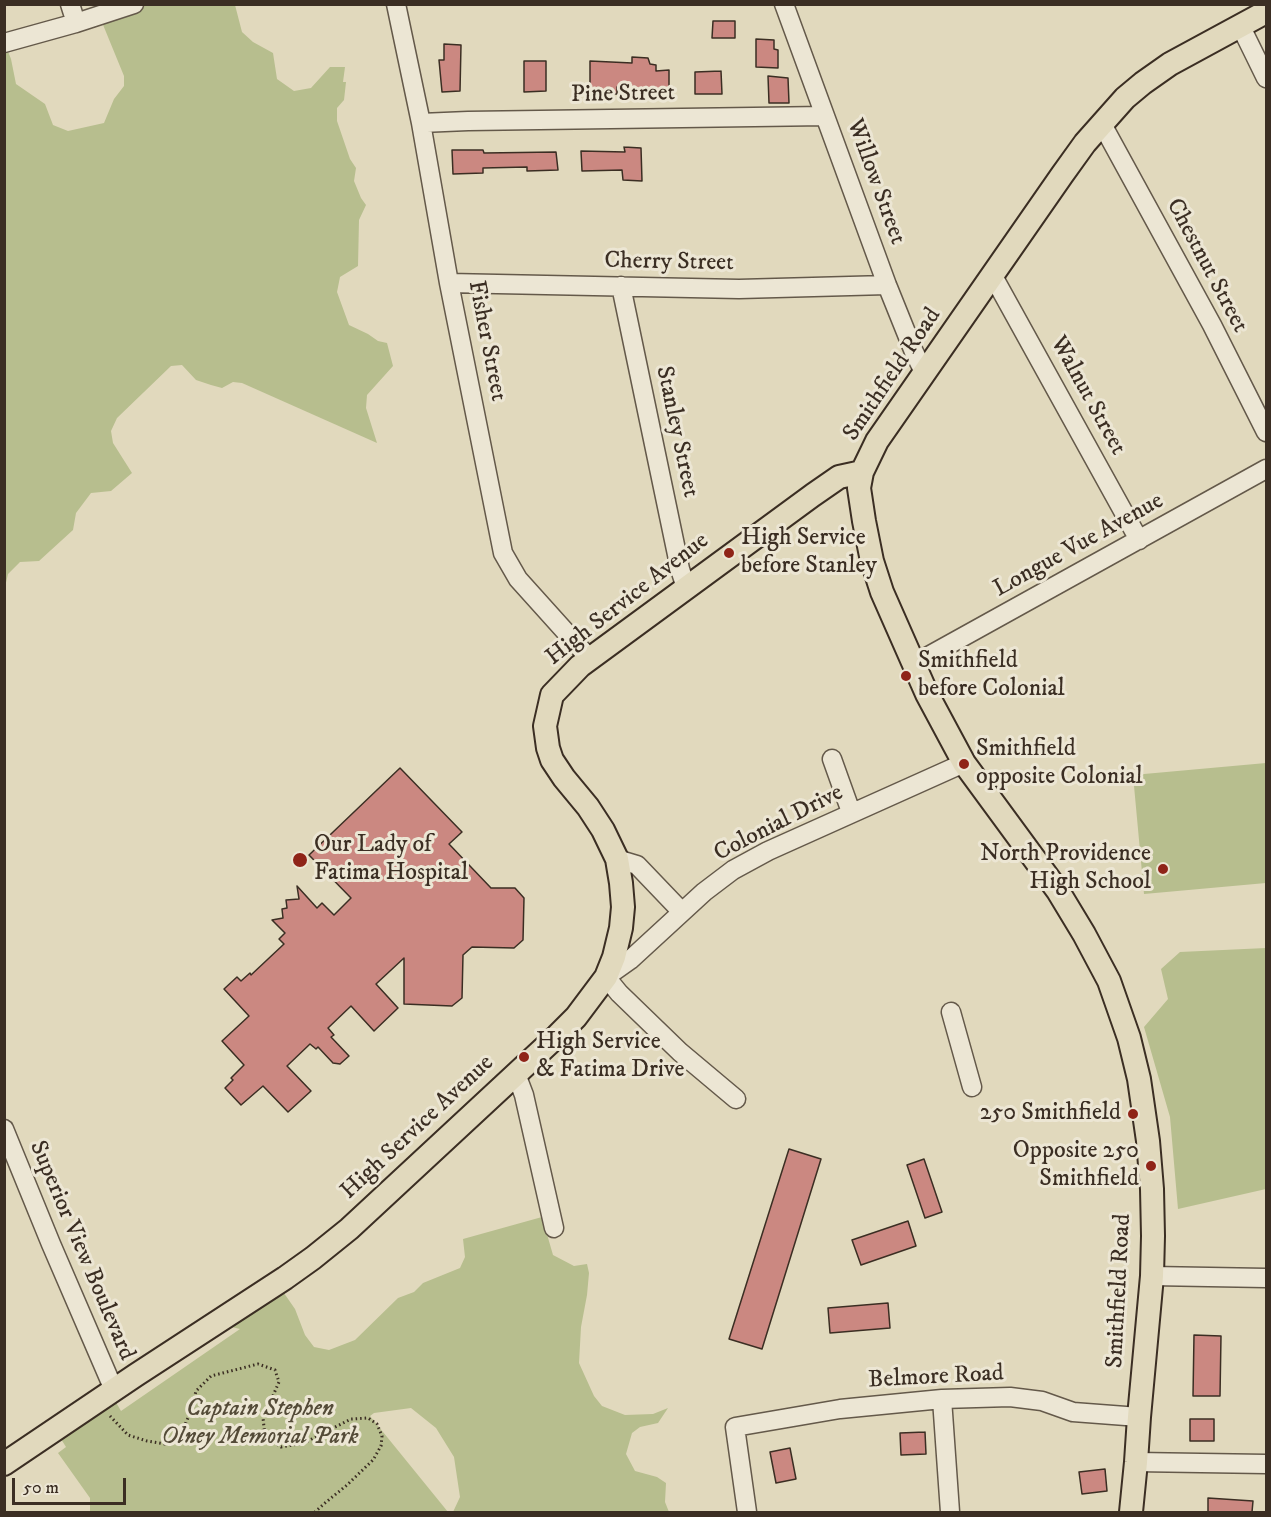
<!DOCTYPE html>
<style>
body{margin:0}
#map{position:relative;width:1271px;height:1517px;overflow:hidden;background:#e1d9bd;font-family:"IM FELL DW Pica",serif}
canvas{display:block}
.frame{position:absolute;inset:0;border:6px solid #3b2e23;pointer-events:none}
.scale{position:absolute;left:12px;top:1478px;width:114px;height:27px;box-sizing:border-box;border:3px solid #3b2e23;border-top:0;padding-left:8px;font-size:18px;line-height:21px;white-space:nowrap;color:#3b2e23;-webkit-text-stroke:4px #ece6d4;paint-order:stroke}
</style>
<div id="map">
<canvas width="1271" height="1517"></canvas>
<div class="frame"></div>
<div class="scale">50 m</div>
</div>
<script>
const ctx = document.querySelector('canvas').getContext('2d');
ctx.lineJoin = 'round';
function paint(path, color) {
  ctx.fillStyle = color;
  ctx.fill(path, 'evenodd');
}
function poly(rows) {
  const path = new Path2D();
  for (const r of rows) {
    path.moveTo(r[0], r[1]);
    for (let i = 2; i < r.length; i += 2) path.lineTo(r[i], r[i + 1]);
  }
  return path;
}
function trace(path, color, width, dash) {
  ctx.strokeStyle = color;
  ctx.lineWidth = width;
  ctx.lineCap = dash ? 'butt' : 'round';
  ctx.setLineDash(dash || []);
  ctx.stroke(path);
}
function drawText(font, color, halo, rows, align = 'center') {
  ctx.font = font + ' "IM FELL DW Pica",serif';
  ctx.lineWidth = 6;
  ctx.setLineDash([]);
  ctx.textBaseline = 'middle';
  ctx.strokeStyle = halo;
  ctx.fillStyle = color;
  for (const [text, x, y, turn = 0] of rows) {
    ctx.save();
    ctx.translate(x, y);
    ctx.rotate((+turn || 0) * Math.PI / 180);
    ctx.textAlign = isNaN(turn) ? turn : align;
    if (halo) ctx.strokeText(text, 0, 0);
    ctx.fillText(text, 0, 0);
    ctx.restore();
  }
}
const green = poly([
 [134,5,235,5,242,32,253,42,273,53,277,79,294,91,311,88,330,67,345,67,343,82,346,82,344,100,337,108,337,121,350,159,356,168,354,181,361,198,366,205,359,220,358,266,340,277,337,292,349,325,368,334,378,341,387,343,393,366,367,395,366,408,377,443,242,383,233,382,222,388,211,385,196,380,182,365,171,366,117,418,111,431,113,443,132,473,111,491,91,493,76,513,73,530,39,561,20,562,8,574,5,587,5,44,11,59,16,84,45,104,53,125,68,131,104,123,114,99,124,86,124,76,99,15],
 [1266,763,1266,883,1144,894,1133,775],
 [1266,948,1266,1189,1178,1209,1170,1117,1144,1027,1168,999,1161,969,1180,952],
 [542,1217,553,1255,574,1266,587,1264,589,1273,587,1295,581,1327,579,1363,594,1396,602,1406,625,1415,653,1414,668,1408,658,1423,640,1427,632,1433,626,1454,635,1471,657,1477,666,1483,665,1502,669,1512,453,1512,460,1497,454,1457,436,1428,411,1408,374,1413,370,1416,448,1512,90,1512,90,1498,58,1453,66,1447,56,1431,110,1392,121,1411,240,1329,215,1323,277,1283,295,1309,305,1335,314,1347,329,1350,355,1340,398,1298,414,1292,423,1283,460,1268,465,1257,463,1239]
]);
const building = poly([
 [713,21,735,21,735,38,712,38,713,21],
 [756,39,774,40,774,49,778,50,778,68,756,67,756,39],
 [444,44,461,45,460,91,442,92,439,60,444,60,444,44],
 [632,57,648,58,650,64,656,65,656,71,669,70,669,93,640,92,640,88,617,87,617,94,590,93,590,61,632,63,632,57],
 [524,61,546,61,546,91,524,92,524,61],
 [721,71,722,94,695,94,695,72,721,71],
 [768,76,788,78,789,103,769,103,768,76],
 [624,147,641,148,642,181,623,180,622,170,582,171,581,151,625,152,624,147],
 [452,150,483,150,484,153,556,152,558,170,527,171,527,167,483,168,483,173,453,174,452,150],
 [400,768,462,832,449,844,491,888,515,888,524,898,523,940,514,948,472,947,463,955,462,998,452,1006,404,1004,404,958,376,984,398,1008,374,1031,351,1006,328,1028,334,1035,331,1037,349,1056,340,1064,333,1063,318,1047,316,1049,310,1044,287,1066,311,1091,288,1112,263,1086,241,1105,225,1088,233,1080,231,1078,244,1065,222,1041,249,1016,224,989,237,977,241,981,250,973,251,975,284,944,279,939,285,933,272,920,283,918,282,909,287,908,286,900,299,899,297,886,317,908,322,903,334,915,351,898,309,855,400,768],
 [789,1149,821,1159,762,1349,729,1339,789,1149],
 [924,1159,942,1212,925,1218,907,1165,924,1159],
 [908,1221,916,1246,861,1265,852,1240,908,1221],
 [888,1303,890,1328,830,1333,828,1308,888,1303],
 [1194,1335,1221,1336,1220,1396,1193,1396,1194,1335],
 [1190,1419,1214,1419,1214,1441,1190,1441,1190,1419],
 [925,1432,926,1454,901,1455,900,1433,925,1432],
 [790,1448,796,1479,776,1483,770,1452,790,1448],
 [1105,1469,1107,1491,1082,1494,1079,1472,1105,1469],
 [1208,1498,1253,1501,1252,1512,1208,1512,1208,1498]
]);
const path = poly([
 [110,1416,128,1435,147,1441,165,1444,181,1434,191,1411,196,1391,211,1376,258,1364,275,1370,279,1382,263,1418,265,1436,281,1447,304,1443,351,1419,368,1418,377,1424,382,1436,381,1446,373,1460,347,1485,325,1503,315,1512]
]);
const minor = poly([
 [70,4,76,23],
 [396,4,421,123,449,283,503,553,518,579,590,659],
 [784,4,887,285,914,352,925,374],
 [1240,25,1266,78],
 [4,43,76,23,134,4],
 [421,123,468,121,825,116],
 [1102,124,1212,325,1266,432],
 [993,276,1139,540],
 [449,283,739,289,887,285],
 [621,286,680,569,686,588],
 [914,664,1266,469],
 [832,759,851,812],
 [617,859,637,865,682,912],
 [951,1012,972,1087],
 [516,1074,524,1095,554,1228],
 [736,1099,680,1052,619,993,606,977,630,960,704,892,733,870,768,851,964,763],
 [4,1129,51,1244,114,1390],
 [1152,1276,1266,1278],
 [942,1399,950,1512],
 [1136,1462,1266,1464],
 [747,1512,735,1427,840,1409,942,1399,1010,1397,1042,1401,1073,1412,1139,1417]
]);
const major = poly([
 [4,1464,136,1375,285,1278,313,1258,349,1229,557,1036,576,1017,606,977,614,957,621,928,623,907,621,883,617,859,603,830,588,807,564,778,552,760,548,748,545,726,552,695,580,666,813,495,839,477,862,472],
 [1131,1512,1136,1462,1139,1417,1152,1276,1153,1236,1152,1189,1148,1141,1139,1079,1129,1038,1109,981,1084,934,1058,891,964,763,927,694,882,592,872,561,864,521,859,488,862,472,877,441,1062,175,1085,143,1125,98,1143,83,1170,64,1266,12]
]);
const markers = [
 [729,553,6,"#8f2418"],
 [906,676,6,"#8f2418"],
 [964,764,6,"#8f2418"],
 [300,860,8,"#8f2418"],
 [1163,869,6,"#8f2418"],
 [524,1057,6,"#8f2418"],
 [1133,1114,6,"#8f2418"],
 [1151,1166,6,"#8f2418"]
];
const streetNames = [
 ["Pine Street",623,95,-1],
 ["Willow Street",875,182,70],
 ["Cherry Street",669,263,1],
 ["Chestnut Street",1206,266,62],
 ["Fisher Street",486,341,79],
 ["Smithfield Road",893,375,-56],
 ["Walnut Street",1087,396,61],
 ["Stanley Street",676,432,78],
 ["Longue Vue Avenue",1079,546,-29],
 ["High Service Avenue",628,600,-38],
 ["Colonial Drive",779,824,-27],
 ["High Service Avenue",418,1128,-43],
 ["Superior View Boulevard",81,1251,67],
 ["Smithfield Road",1120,1291,-87],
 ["Belmore Road",936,1378,-3]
];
const poiNames = [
 ["High Service",741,539],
 ["before Stanley",741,567],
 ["Smithfield",918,662],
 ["before Colonial",918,690],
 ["Smithfield",976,750],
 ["opposite Colonial",976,778],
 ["Our Lady of",314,846],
 ["Fatima Hospital",314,874],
 ["North Providence",1151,855,"right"],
 ["High School",1151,883,"right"],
 ["High Service",536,1043],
 ["& Fatima Drive",536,1071],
 ["250 Smithfield",1121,1114,"right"],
 ["Opposite 250",1139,1152,"right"],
 ["Smithfield",1139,1180,"right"]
];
const parkNames = [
 ["Captain Stephen",260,1410],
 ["Olney Memorial Park",260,1438]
];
paint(green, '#b7be8e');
paint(building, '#cb8881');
trace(building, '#3b2e23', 1.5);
trace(minor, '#64594a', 21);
trace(major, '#3b2e23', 26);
trace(path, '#3b2e23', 3, [1.5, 3]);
trace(minor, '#ece6d4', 18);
trace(major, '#e1d9bd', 22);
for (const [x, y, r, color] of markers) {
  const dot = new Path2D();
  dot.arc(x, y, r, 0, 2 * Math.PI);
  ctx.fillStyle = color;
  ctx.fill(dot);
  trace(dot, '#ece6d4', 2);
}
drawText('24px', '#3b2e23', '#ece6d4', streetNames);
drawText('24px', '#3b2e23', '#ece6d4', poiNames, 'left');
drawText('italic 24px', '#544b38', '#ece6d4', parkNames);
</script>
